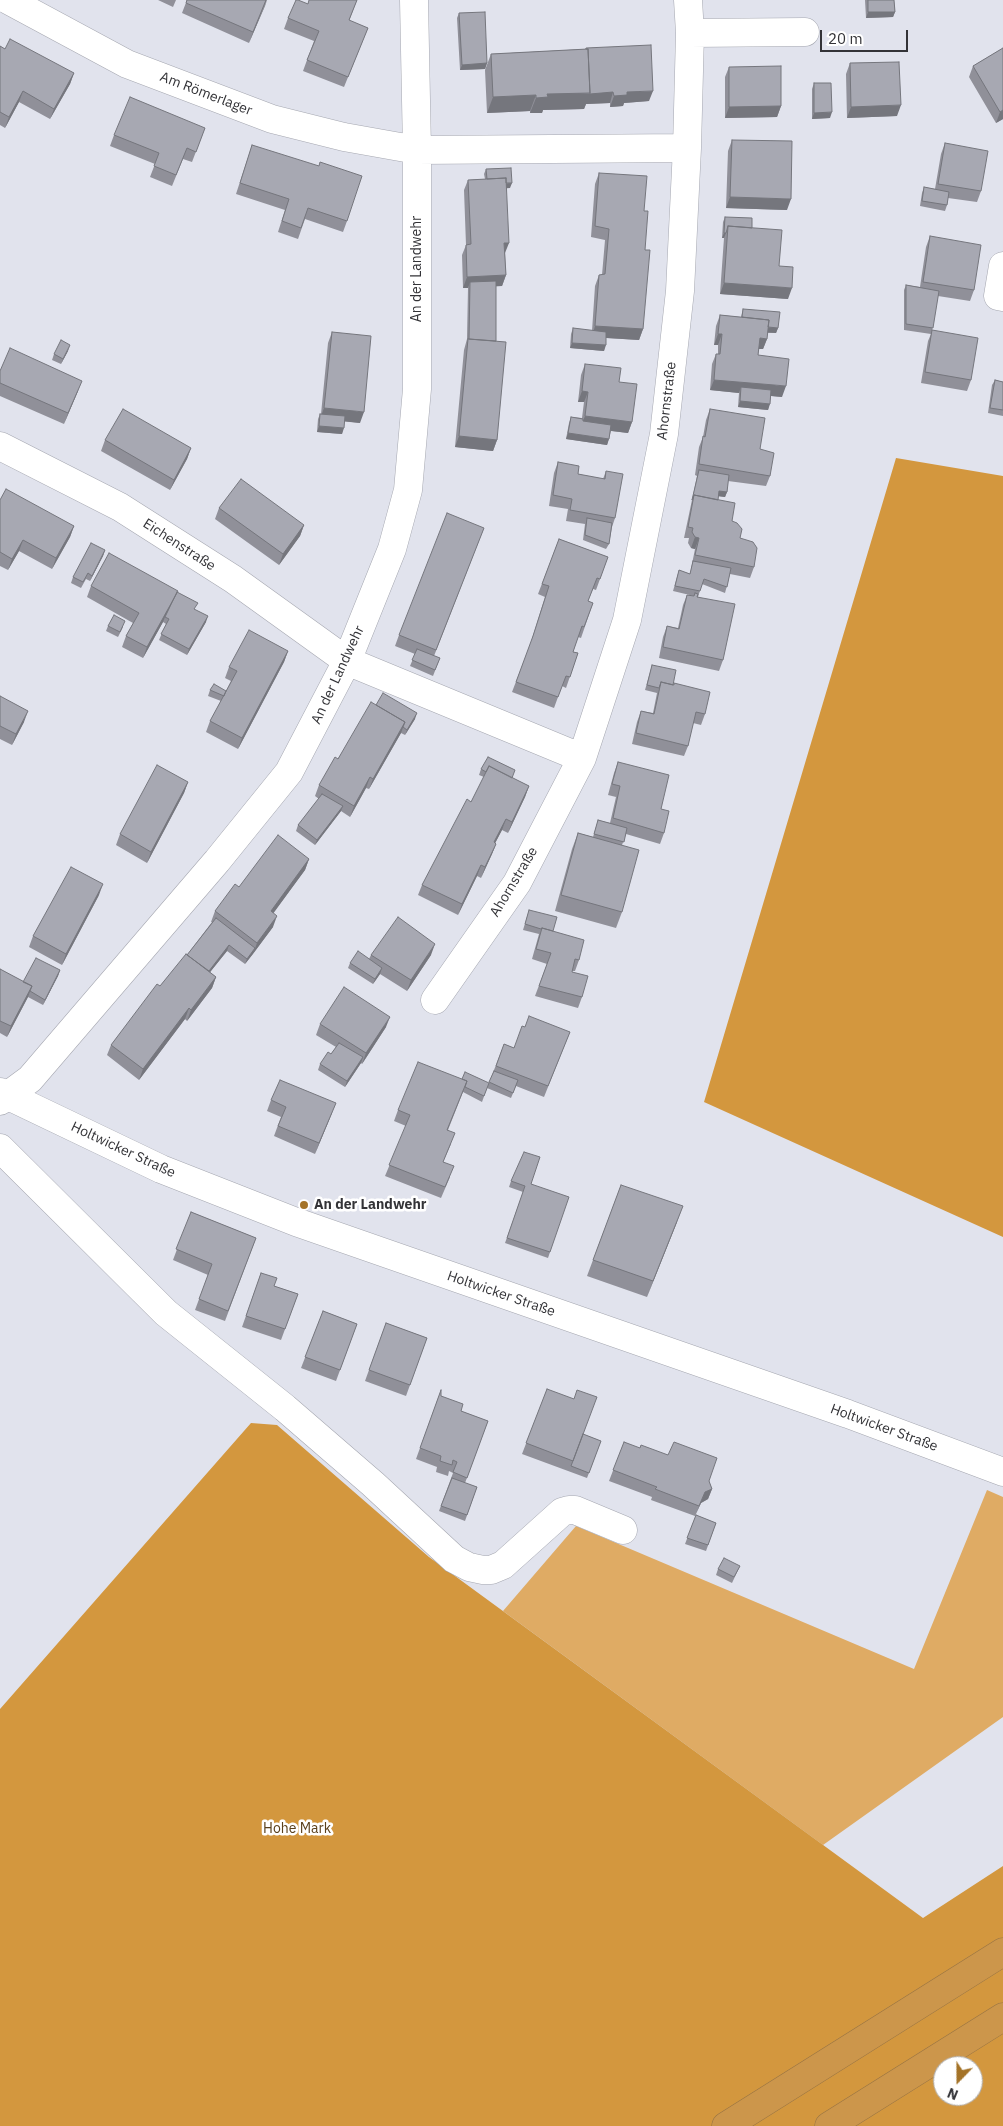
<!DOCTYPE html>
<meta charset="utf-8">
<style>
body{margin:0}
#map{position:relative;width:1003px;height:2126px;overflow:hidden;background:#e1e3ed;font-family:"IBM Plex Sans",sans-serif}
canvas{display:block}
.north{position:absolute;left:933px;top:2056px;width:50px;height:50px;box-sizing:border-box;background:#fff;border:1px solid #adadaf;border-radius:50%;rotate:202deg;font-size:14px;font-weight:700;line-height:20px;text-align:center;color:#333337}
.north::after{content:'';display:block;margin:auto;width:18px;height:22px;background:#a47328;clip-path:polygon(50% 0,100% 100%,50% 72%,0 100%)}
.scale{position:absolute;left:820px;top:30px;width:88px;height:22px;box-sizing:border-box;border:2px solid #333337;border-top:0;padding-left:6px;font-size:15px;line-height:18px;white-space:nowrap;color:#333337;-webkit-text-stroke:4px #fff;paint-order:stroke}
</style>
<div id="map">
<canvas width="1003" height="2126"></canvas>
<div class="north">N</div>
<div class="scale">20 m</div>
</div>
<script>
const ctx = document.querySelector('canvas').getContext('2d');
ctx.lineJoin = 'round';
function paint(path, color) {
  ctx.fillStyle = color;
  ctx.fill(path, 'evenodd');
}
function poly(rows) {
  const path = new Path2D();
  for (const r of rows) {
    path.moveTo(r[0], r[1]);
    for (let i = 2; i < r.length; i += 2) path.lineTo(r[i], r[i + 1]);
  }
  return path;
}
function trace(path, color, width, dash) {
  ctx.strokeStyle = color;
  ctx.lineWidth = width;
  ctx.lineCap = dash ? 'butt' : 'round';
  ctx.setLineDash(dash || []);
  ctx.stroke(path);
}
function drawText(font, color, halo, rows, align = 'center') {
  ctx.font = font + ' "IBM Plex Sans",sans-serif';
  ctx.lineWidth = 5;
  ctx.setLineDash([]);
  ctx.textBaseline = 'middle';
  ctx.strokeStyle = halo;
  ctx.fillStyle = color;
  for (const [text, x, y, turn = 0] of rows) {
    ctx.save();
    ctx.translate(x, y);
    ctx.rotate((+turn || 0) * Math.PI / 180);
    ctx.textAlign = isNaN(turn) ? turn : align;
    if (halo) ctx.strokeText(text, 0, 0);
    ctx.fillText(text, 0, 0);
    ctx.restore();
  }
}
const green = poly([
 [987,1490,1003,1497,1003,1717,823,1845,503,1611,576,1526,914,1669]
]);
const forest = poly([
 [896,458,1003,476,1003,1237,704,1102],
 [251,1423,277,1425,429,1557,923,1918,1003,1866,1003,2126,0,2126,0,1709],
 [943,2066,973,2066,973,2096,943,2096]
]);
const minor = poly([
 [8,0,127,64,272,119,344,137,417,150,687,148],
 [690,33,805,32],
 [1003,266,998,296,1003,297],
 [0,446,120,507,233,579,347,661,582,758],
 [435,1000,517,883,582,758,627,620,664,434,680,291,687,148,690,33,688,0],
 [0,1092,161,1169,296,1222,848,1414,1003,1472],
 [0,1101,30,1079,217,861,289,772,347,661,392,549,408,490,417,389,417,150,414,0],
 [0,1148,166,1313,285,1408,373,1484,454,1559,469,1567,483,1570,491,1570,503,1565,562,1512,569,1510,575,1510,623,1530]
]);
const highway = poly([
 [726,2126,1003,1952],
 [829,2126,1003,2017]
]);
const wall = poly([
 [158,0,176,0,173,7],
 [187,0,267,0,249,43,182,13],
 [357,0,349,21,368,28,344,87,303,71,314,41,284,29,288,18,308,4],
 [865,0,894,0,895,12,893,17,866,18],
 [459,13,487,63,485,69,460,70,457,18],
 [0,46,5,49,74,73,70,84,50,119,19,102,5,128,0,125],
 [586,48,649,101,624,103,623,106,610,107,610,103,586,104,584,109,543,110,542,113,530,113,530,111,487,113,485,70,491,54,585,49],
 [1003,48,1003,119,996,123,969,77,973,66],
 [850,63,897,116,847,118,846,74],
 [729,67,781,106,777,117,725,118,725,77],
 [814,83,830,118,812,119,812,89],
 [205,128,192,162,183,159,172,186,150,177,155,164,110,146,114,135],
 [732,140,787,210,726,208,728,151],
 [945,143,981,191,977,202,948,198,947,205,945,211,920,206,922,193,924,187,935,189,941,154],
 [252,145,347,221,343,232,305,219,298,239,278,232,285,210,236,194],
 [486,169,510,188,506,188,505,253,506,275,502,286,496,286,496,341,497,440,493,451,455,447,464,350,467,339,468,288,463,288,462,255,466,245,464,190,468,180,485,179,484,174],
 [599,173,644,211,645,250,643,329,639,340,606,338,604,351,570,348,571,334,573,328,592,331,595,286,599,275,602,275,605,240,591,237,595,184],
 [725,217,752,228,779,266,788,299,720,294,724,238,722,238,723,222],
 [930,236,974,290,970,301,938,296,932,330,971,380,967,391,921,383,928,341,931,334,904,330,904,290,906,285,920,287,926,247],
 [743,309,778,328,776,333,767,333,767,339,763,349,759,349,758,355,782,397,771,396,768,410,738,407,739,393,710,390,712,364,716,354,718,354,718,345,714,345,716,326,720,315,741,317],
 [332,332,360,423,344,421,342,434,317,432,318,419,320,414,321,414,328,343],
 [68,351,61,364,52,360,54,354],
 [585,364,619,382,632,422,628,433,611,431,607,445,566,439,569,423,571,417,582,418,584,402,578,402,581,375],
 [0,371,78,391,64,424,0,396],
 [995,380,1003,382,1003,416,988,413,992,385],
 [710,409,760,449,770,476,766,486,728,481,727,492,725,497,718,496,718,500,732,521,754,567,750,578,730,574,725,593,702,584,698,597,723,660,719,671,659,658,663,637,667,626,678,628,683,605,687,595,694,596,673,591,679,570,690,574,695,549,691,548,688,543,689,538,684,538,697,476,695,475,699,447,703,437,706,420],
 [105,440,191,448,187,459,170,490,101,451],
 [558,462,578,474,603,479,606,471,615,518,612,527,609,544,606,549,583,540,585,524,566,521,568,509,549,506,554,473],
 [0,500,74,526,70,537,52,569,19,551,8,570,0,566],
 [219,508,304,525,300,536,279,565,215,519],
 [484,528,434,656,440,658,433,676,410,666,415,654,395,646,399,635],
 [559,539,608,557,596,590,593,589,588,601,593,603,581,638,578,637,573,652,578,653,566,688,562,686,554,708,512,692,530,645,545,597,538,594],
 [105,550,103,556,90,581,86,579,81,588,71,583,73,577],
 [91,586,177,592,195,610,206,622,187,655,159,640,166,624,163,622,143,658,122,647,126,636,133,623,87,597],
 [108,626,123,627,118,637,106,631],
 [288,651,284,662,238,749,206,732,210,721,221,701,208,696,210,690,226,691,231,681,225,678,229,667],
 [652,665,705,714,701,725,693,723,688,746,684,756,632,744,637,722,641,711,653,713,657,693,645,690],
 [0,696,24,722,12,745,0,739],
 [376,705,415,719,405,735,401,733,369,789,366,788,350,817,341,811,315,845,296,831,298,825,319,799,315,796,319,785],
 [618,762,661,809,664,833,660,844,626,834,622,845,622,912,616,928,555,911,572,849,578,833,593,837,598,820,610,823,616,797,608,795,614,773],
 [481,769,512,778,529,786,525,797,508,833,502,830,495,843,496,844,492,854,481,878,477,876,458,915,418,895,422,885,471,802,484,777,479,775],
 [188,782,184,793,147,863,116,845,120,834],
 [309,859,305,870,273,913,273,927,245,964,227,951,210,972,216,977,212,988,187,1021,185,1019,139,1080,107,1055,111,1045,160,986,187,955,212,922,211,922,215,911,239,887],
 [99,895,62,965,29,947,33,936],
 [529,910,553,931,579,960,575,971,572,971,572,972,582,997,578,1008,535,996,547,964,532,959,539,934,523,930],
 [371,955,431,955,407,991,380,974,373,984,348,968,350,963,369,959],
 [0,969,23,982,60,970,58,976,43,1005,28,997,7,1037,0,1033],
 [320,1024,386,1027,362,1064,361,1063,345,1087,318,1070,320,1064,331,1054,336,1047,316,1035],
 [525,1027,570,1032,544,1097,516,1086,511,1098,487,1088,482,1102,463,1092,448,1130,451,1144,443,1162,450,1177,441,1198,385,1176,406,1126,394,1121,398,1110,462,1079,489,1083,504,1044,514,1048],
 [271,1100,332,1113,315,1154,274,1136,281,1117,267,1111],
 [511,1181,531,1184,550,1252,548,1258,505,1243,523,1192,509,1187],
 [621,1185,677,1222,647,1297,587,1276],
 [191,1212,256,1238,225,1321,195,1310,208,1275,173,1260],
 [261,1273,274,1286,298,1294,281,1340,242,1327],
 [323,1311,357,1324,336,1381,301,1368],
 [386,1323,427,1338,406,1396,365,1381],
 [547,1389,583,1434,601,1441,587,1478,522,1454],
 [441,1390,441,1396,461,1411,488,1421,465,1483,477,1487,465,1521,439,1511,453,1473,449,1471,448,1476,436,1472,437,1467,416,1459],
 [624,1442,709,1481,712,1489,708,1499,701,1503,695,1516,651,1500,652,1497,609,1481],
 [696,1515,716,1523,706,1551,685,1544],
 [740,1566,732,1583,716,1575,718,1569]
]);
const shadedWall = poly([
 [267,0,265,6,249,43,253,32],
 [868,12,895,12,893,17,866,18],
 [487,63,485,69,460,70,462,65],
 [74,73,70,84,50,119,54,109],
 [23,91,19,102,5,128,9,117],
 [653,91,649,101,624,103,623,106,610,107,614,96,627,92],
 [613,92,610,103,586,104,584,109,543,110,542,113,530,113,536,98,547,94],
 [536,95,530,111,487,113,493,97],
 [901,105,897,116,847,118,851,107],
 [781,106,777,117,725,118,729,107],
 [1003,110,1003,119,996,123,1000,112],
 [832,112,830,118,812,119,814,113],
 [512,183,510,188,485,190,487,184],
 [730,197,791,199,787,210,726,208],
 [724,233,726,233,724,238,722,238],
 [504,243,509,243,505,253],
 [506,275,502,286,470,288,470,282,468,288,463,288,467,277],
 [724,283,792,288,788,299,720,294],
 [595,326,643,329,639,340,592,337],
 [767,327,778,328,776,333,765,332],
 [718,334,722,334,718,345,714,345],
 [760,338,767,339,763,349,756,349],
 [572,343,606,345,604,351,570,348],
 [70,345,68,351,61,364,63,359],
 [714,380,786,386,782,397,741,393,741,387,739,393,710,390],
 [82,381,78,391,64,424,68,413],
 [582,391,588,392,584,402,578,402],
 [740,401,770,404,768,410,738,407],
 [324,408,364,412,360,423,320,419],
 [585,416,632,422,628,433,581,427],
 [319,426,344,428,342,434,317,432],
 [568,433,609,439,607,445,566,439],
 [459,436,497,440,493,451,455,447],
 [191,448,187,459,170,490,174,480],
 [719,491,727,492,725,497,717,496],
 [304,525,300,536,279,565,283,554],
 [74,526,70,537,52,569,56,558],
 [695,537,699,538,695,549,691,548],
 [23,540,19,551,8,570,12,559],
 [105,550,103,556,90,581,92,576],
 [178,591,165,617,163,622,143,658,147,647],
 [208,616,206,622,187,655,189,649],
 [288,651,284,662,238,749,242,738],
 [28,711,24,722,12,745,16,734],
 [417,713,415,719,405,735,407,730],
 [405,722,401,733,369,789,373,779],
 [370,777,366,788,350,817,354,806],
 [188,782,184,793,147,863,151,852],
 [529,786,525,797,508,833,512,822],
 [343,806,341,811,315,845,317,840],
 [506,819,502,830,490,853,494,842],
 [496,844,492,854,481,878,485,867],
 [309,859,305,870,267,922,271,911],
 [481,865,477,876,458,915,462,904],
 [103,884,99,895,62,965,66,954],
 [277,916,273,927,253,954,257,943],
 [435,944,431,955,407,991,411,980],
 [229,945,227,951,203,981,205,976],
 [255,948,253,954,245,964,247,959],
 [382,968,380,974,373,984,375,979],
 [60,970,58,976,43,1005,45,1000],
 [216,977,212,988,187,1021,191,1010],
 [32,986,28,997,7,1037,11,1026],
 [189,1008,185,1019,139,1080,143,1069],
 [390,1017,386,1027,362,1064,366,1053],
 [363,1057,361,1063,345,1087,347,1081],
 [336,1103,332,1113,315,1154,319,1143],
 [683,1206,677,1222,647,1297,653,1281],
 [712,1489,708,1499,701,1503,695,1516,705,1492]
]);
const building = poly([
 [187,0,266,0,253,32,186,3,187,0],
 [296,0,298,0,308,4,309,0,357,0,349,20,368,28,348,77,307,60,319,31,288,18,296,0],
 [868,0,894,0,895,12,868,12,868,0],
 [485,12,487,63,462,65,459,13,485,12],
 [10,39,74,73,54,109,23,91,9,117,0,112,0,46,5,49,10,39],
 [651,45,653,91,627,92,627,95,614,96,613,92,590,94,588,49,586,49,586,48,651,45],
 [1003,48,1003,110,1000,112,973,66,1003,48],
 [588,49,590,93,547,94,548,97,536,98,536,95,493,97,491,54,588,49],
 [899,62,901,105,851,107,850,63,899,62],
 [781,66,781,106,729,107,729,67,781,66],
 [814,83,831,83,832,112,814,113,814,83],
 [130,97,205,128,196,152,187,148,176,175,154,166,159,153,114,135,130,97],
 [732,140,792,141,791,199,730,197,732,140],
 [945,143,988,151,981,191,938,184,945,143],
 [252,145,319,166,320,162,362,176,347,221,308,208,301,228,282,221,289,199,240,183,252,145],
 [511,168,512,183,506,183,506,178,487,179,486,169,511,168],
 [599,173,647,176,644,211,648,211,645,250,650,250,643,329,595,326,599,275,605,274,609,229,595,226,599,173],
 [506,178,509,243,504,243,506,275,467,277,466,245,471,244,468,180,506,178],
 [924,187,949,192,947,205,922,201,924,187],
 [725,217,752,218,752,228,728,226,726,233,724,233,725,217],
 [728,226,782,230,779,266,793,267,792,288,724,283,728,226],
 [930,236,981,245,974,290,923,282,930,236],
 [496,281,496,341,469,339,470,282,496,281],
 [906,285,939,291,933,328,906,324,906,285],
 [743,309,780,312,778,328,768,327,769,320,742,317,743,309],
 [720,315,769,320,767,339,760,338,758,355,789,359,786,386,714,380,716,354,720,354,722,334,718,334,720,315],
 [573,328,606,332,606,345,572,343,573,328],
 [932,330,978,338,971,380,925,372,932,330],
 [332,332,371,336,364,412,324,408,332,332],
 [468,339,506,342,497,440,459,436,468,339],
 [61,340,70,345,63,359,54,354,61,340],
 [10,348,82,381,68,413,0,383,0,371,10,348],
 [585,364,621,368,619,382,637,384,632,422,585,416,588,392,582,391,585,364],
 [995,380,1003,382,1003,410,990,408,995,380],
 [741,387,771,390,770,404,740,401,741,387],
 [123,409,191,448,174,480,105,440,123,409],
 [710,409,765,418,760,449,774,453,770,476,699,464,703,436,705,437,710,409],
 [320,414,345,416,344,428,319,426,320,414],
 [571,417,583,419,583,421,611,425,609,439,568,433,571,417],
 [558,462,579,466,578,474,605,479,606,471,623,474,615,518,570,510,572,499,553,495,558,462],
 [699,470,729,475,727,492,719,491,718,500,694,495,692,500,699,470],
 [241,479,304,525,283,554,219,508,241,479],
 [6,489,74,526,56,558,23,540,12,559,0,552,0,500,6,489],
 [694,495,735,503,732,521,737,523,742,529,740,538,753,542,757,548,754,567,695,555,699,538,695,537,692,532,693,528,688,527,694,495],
 [447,513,484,528,436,650,399,635,447,513],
 [587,518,612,523,609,544,585,535,587,518],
 [559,539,608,557,600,579,597,578,588,601,593,603,584,627,582,626,573,652,578,653,570,677,566,676,558,697,516,682,533,636,549,586,542,584,559,539],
 [91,543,105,550,92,576,88,573,83,582,73,577,91,543],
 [109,553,178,591,147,647,126,636,139,613,91,586,109,553],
 [693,561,731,568,727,587,704,579,700,591,675,586,679,570,690,574,693,561],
 [177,592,198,603,194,609,208,616,189,649,161,634,169,619,165,617,177,592],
 [695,593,698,594,697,597,735,604,723,660,663,647,667,626,679,629,687,595,694,596,695,593],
 [114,615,125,621,120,632,108,626,114,615],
 [249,630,288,651,242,738,210,721,237,671,229,667,249,630],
 [417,649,440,658,435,670,412,660,417,649],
 [652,665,676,670,673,685,661,682,659,688,647,685,652,665],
 [661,682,674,685,674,683,710,692,705,714,696,712,688,746,636,733,641,711,654,714,661,682],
 [214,684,226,691,224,696,210,690,214,684],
 [383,693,417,713,407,730,403,727,405,722,376,705,383,693],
 [0,696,28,711,16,734,0,726,0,696],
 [371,702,405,722,373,779,370,777,354,806,319,785,335,757,338,759,371,702],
 [488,757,515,770,512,778,489,766,486,772,481,769,488,757],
 [618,762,669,775,661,809,669,811,664,833,613,818,620,786,612,784,618,762],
 [157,765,188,782,151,852,120,834,157,765],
 [489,766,529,786,512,822,506,819,494,842,496,844,485,867,481,865,462,904,422,885,467,799,471,802,489,766],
 [322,794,343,806,317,840,298,825,322,794],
 [598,820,627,828,624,842,594,834,598,820],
 [578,833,639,850,622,912,561,895,578,833],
 [278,835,309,859,271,911,277,916,257,943,215,911,235,884,239,887,278,835],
 [71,867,103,884,66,954,33,936,71,867],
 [529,910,557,917,553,931,542,928,541,929,525,924,529,910],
 [398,917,435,944,411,980,371,955,398,917],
 [216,918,255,948,247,959,229,945,209,971,187,955,216,918],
 [542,928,584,940,579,960,575,959,572,972,588,976,582,997,539,986,551,953,536,949,542,928],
 [358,951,382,968,375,979,350,963,358,951],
 [186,954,216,977,191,1010,189,1008,143,1069,111,1045,157,984,160,986,186,954],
 [36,958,60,970,45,1000,30,991,32,986,23,982,36,958],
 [0,969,32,986,11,1026,0,1021,0,969],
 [344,987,390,1017,366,1053,320,1024,344,987],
 [529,1016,570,1032,548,1086,496,1066,504,1044,514,1048,522,1026,525,1027,529,1016],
 [339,1043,363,1057,347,1081,320,1064,328,1052,331,1054,339,1043],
 [418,1062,467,1081,447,1130,455,1133,443,1162,454,1166,445,1187,389,1165,410,1115,398,1110,418,1062],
 [494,1071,518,1080,513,1093,489,1082,494,1071],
 [465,1072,489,1083,484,1096,465,1087,467,1081,462,1079,465,1072],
 [280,1080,336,1103,319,1143,278,1126,286,1107,271,1100,280,1080],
 [524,1152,540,1157,531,1184,569,1197,550,1252,507,1238,525,1186,511,1181,524,1152],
 [621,1185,683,1206,653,1281,593,1260,621,1185],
 [191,1212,256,1238,228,1311,199,1299,212,1264,176,1249,191,1212],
 [261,1273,277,1278,274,1286,298,1294,285,1329,246,1316,261,1273],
 [323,1311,357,1324,340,1370,305,1357,323,1311],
 [386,1323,427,1338,410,1385,369,1370,386,1323],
 [547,1389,574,1399,577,1390,597,1397,573,1461,526,1443,547,1389],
 [441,1390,441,1396,463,1404,461,1411,488,1421,467,1478,453,1472,457,1462,453,1460,452,1465,440,1461,441,1456,420,1448,441,1390],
 [583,1434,601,1441,589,1473,571,1466,583,1434],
 [624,1442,640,1448,641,1445,668,1455,674,1442,717,1458,709,1481,712,1489,705,1492,699,1506,655,1489,657,1487,613,1470,624,1442],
 [452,1478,477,1487,467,1515,441,1506,452,1478],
 [696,1515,716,1523,708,1545,687,1538,696,1515],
 [724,1558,740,1566,734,1577,718,1569,724,1558]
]);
const markers = [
 [304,1205,5,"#a47328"]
];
const streetNames = [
 ["Am Römerlager",206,94,21],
 ["An der Landwehr",417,269,-90],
 ["Ahornstraße",667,401,-83],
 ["Eichenstraße",179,545,33],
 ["An der Landwehr",338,675,-65],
 ["Ahornstraße",514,882,-59],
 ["Holtwicker Straße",123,1150,25],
 ["Holtwicker Straße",501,1294,19],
 ["Holtwicker Straße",884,1428,20]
];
const poiNames = [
 ["An der Landwehr",314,1205]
];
const parkNames = [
 ["Hohe Mark",297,1829]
];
paint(green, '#dfab64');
paint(forest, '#d3973e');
trace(minor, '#a5a7b0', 29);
trace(highway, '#967344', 29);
trace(minor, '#fff', 28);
trace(highway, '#cc964b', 28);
paint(wall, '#909099');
paint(shadedWall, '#75767d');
paint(building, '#a7a8b2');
trace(building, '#75767d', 1);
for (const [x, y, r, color] of markers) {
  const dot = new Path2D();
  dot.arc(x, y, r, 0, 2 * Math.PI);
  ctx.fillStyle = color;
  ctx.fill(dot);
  trace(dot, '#fff', 2);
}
drawText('14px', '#333337', '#fff', streetNames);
drawText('bold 14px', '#333337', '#fff', poiNames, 'left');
drawText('14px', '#5a401c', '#fff', parkNames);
</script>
